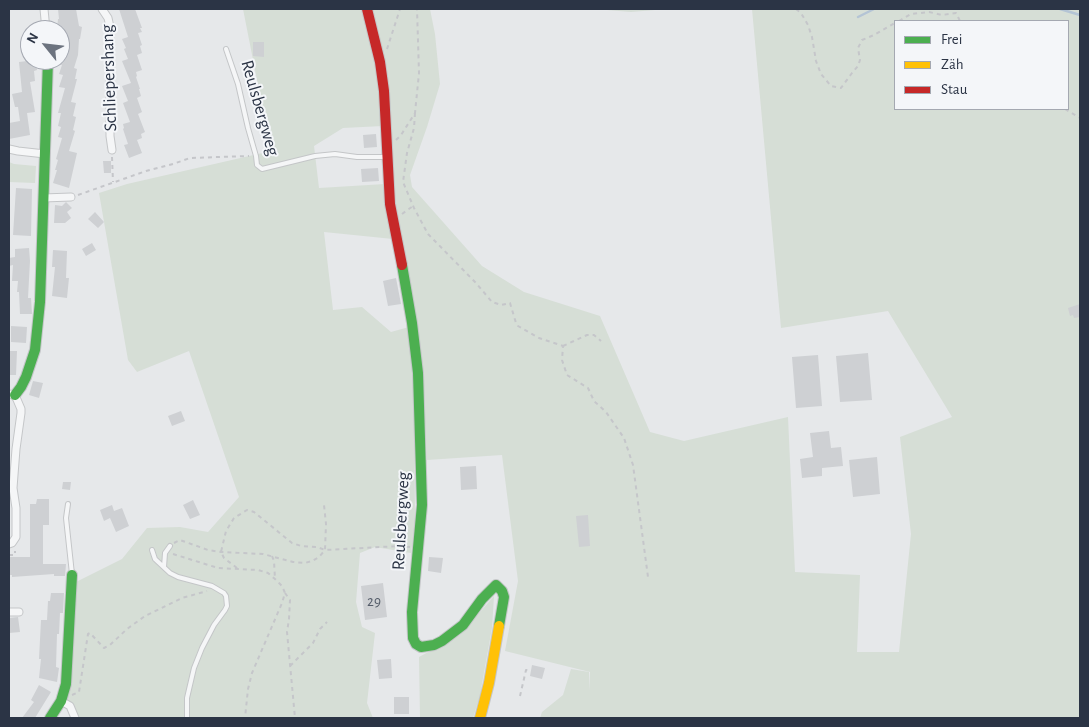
<!DOCTYPE html>
<meta charset="utf-8">
<style>
body{margin:0}
#map{position:relative;width:1089px;height:727px;overflow:hidden;background:#e6e8ea;font-family:"Alegreya Sans",sans-serif}
canvas{display:block}
.frame{position:absolute;inset:0;border:10px solid #2b3445;pointer-events:none}
.legend{position:absolute;left:894px;top:20px;width:175px;height:90px;box-sizing:border-box;background:#f4f6f9;border:1px solid #a4a8b1;margin:0;padding:6px 9px;list-style:none;font-size:15px;color:#2b3445}
.legend li{display:flex;align-items:center;gap:10px;height:25px}
.legend b{width:25px;border:1px solid #a4a8b1}
.north{position:absolute;left:20px;top:20px;width:50px;height:50px;box-sizing:border-box;background:#f4f6f9;border:1px solid #a4a8b1;border-radius:50%;rotate:299deg;font-size:14px;font-weight:700;line-height:20px;text-align:center;color:#2b3445}
.north::after{content:'';display:block;margin:auto;width:18px;height:22px;background:#6c737f;clip-path:polygon(50% 0,100% 100%,50% 72%,0 100%)}
</style>
<div id="map">
<canvas width="1089" height="727"></canvas>
<div class="frame"></div>
<ul class="legend">
<li><b style="height:6px;background:#4caf50"></b>Frei</li>
<li><b style="height:6px;background:#ffc107"></b>Zäh</li>
<li><b style="height:6px;background:#c62828"></b>Stau</li>
</ul>
<div class="north">N</div>
</div>
<script>
const ctx = document.querySelector('canvas').getContext('2d');
ctx.lineJoin = 'round';
function paint(path, color) {
  ctx.fillStyle = color;
  ctx.fill(path, 'evenodd');
}
function poly(rows) {
  const path = new Path2D();
  for (const r of rows) {
    path.moveTo(r[0], r[1]);
    for (let i = 2; i < r.length; i += 2) path.lineTo(r[i], r[i + 1]);
  }
  return path;
}
function trace(path, color, width, dash) {
  ctx.strokeStyle = color;
  ctx.lineWidth = width;
  ctx.lineCap = dash ? 'butt' : 'round';
  ctx.setLineDash(dash || []);
  ctx.stroke(path);
}
function drawText(font, color, halo, rows, align = 'center') {
  ctx.font = font + ' "Alegreya Sans",sans-serif';
  ctx.lineWidth = 4;
  ctx.setLineDash([]);
  ctx.textBaseline = 'middle';
  ctx.strokeStyle = halo;
  ctx.fillStyle = color;
  for (const [text, x, y, turn = 0] of rows) {
    ctx.save();
    ctx.translate(x, y);
    ctx.rotate((+turn || 0) * Math.PI / 180);
    ctx.textAlign = isNaN(turn) ? turn : align;
    if (halo) ctx.strokeText(text, 0, 0);
    ctx.fillText(text, 0, 0);
    ctx.restore();
  }
}
const green = poly([
 [243,9,363,9,375,59,382,109,383,126,343,128,314,146,319,188,385,184,393,239,324,232,333,310,362,307,391,332,409,327,414,373,415,523,411,553,375,547,360,553,356,602,362,627,375,633,367,703,373,718,76,718,62,701,74,583,122,559,147,528,180,527,208,532,239,497,189,351,137,372,128,360,99,193,127,184,271,151],
 [370,9,430,9,435,34,440,84,427,127,410,175,412,187,482,266,524,292,600,316,650,432,684,441,788,417,795,572,860,575,857,652,899,652,911,534,900,437,952,417,888,311,781,328,752,9,1080,9,1080,718,540,718,542,712,563,695,571,669,589,672,590,691,590,672,505,651,518,581,502,455,427,460,422,363,406,259,394,210],
 [895,21,1068,21,1068,109,895,109],
 [595,9,667,9,631,12],
 [9,162,14,164,36,166,35,183,9,182],
 [494,596,492,628,480,695,473,718,420,718,419,657,460,635]
]);
const stream = poly([
 [1060,9,1080,15],
 [858,17,874,9]
]);
const building = poly([
 [58,9,76,9,79,26,82,27,80,39,79,39,78,55,74,68,77,69,75,79,77,79,71,102,76,103,73,116,76,117,73,130,75,131,69,151,77,153,69,188,53,183,57,170,55,170,58,160,56,159,62,138,58,137,61,127,58,126,61,113,58,113,65,88,59,87,63,75,59,74,62,65,58,64,63,45,60,45,61,30,57,30,58,19,59,19],
 [119,9,135,9,142,28,140,28,142,32,138,33,142,45,140,46,142,53,137,55,142,70,136,72,137,76,136,77,140,89,139,89,141,96,137,98,142,112,138,114,145,132,141,134,142,138,137,140,142,153,129,158,124,145,128,144,123,129,124,128,123,124,130,122,123,103,128,101,122,86,131,83,122,61,128,59,124,49,126,48,122,39,128,37],
 [253,42,264,42,264,57,253,56],
 [36,60,37,70,34,71,35,81,30,82,35,112,27,113,30,135,9,139,9,123,20,121,18,107,15,107,12,94,22,92,19,62],
 [376,134,377,147,364,148,363,135],
 [103,161,111,161,111,173,104,173],
 [378,168,379,181,362,182,361,169],
 [16,188,32,189,31,236,13,235],
 [66,202,72,208,67,212,71,218,65,223,54,223,55,205,62,206],
 [95,212,104,222,98,228,88,219],
 [92,243,96,250,86,256,82,249],
 [29,248,30,261,28,298,31,298,32,314,20,314,19,292,17,292,18,281,12,281,13,265,9,266,9,258,15,257,15,249],
 [53,250,67,251,66,278,69,278,67,298,52,296,55,267,52,267],
 [396,278,401,304,388,306,383,281],
 [1080,304,1080,317,1074,318,1073,315,1070,316,1068,308],
 [11,326,27,327,26,343,11,342],
 [9,351,17,351,16,375,9,375],
 [868,353,872,400,840,402,836,356],
 [818,355,822,406,796,408,792,357],
 [33,381,43,383,39,398,29,395],
 [181,411,185,421,172,426,168,416],
 [829,431,831,448,841,447,843,466,822,468,822,476,802,478,800,459,813,457,810,433],
 [877,457,880,494,853,497,849,460],
 [476,466,477,489,461,490,460,467],
 [63,482,71,482,70,490,62,489],
 [37,499,49,499,49,525,43,525,43,564,66,564,65,576,54,576,54,574,12,577,12,575,9,575,9,557,30,557,30,504,36,504],
 [193,500,200,515,190,519,183,505],
 [112,505,114,511,122,508,129,526,116,532,110,518,104,521,100,510],
 [588,515,590,546,579,547,576,516],
 [429,557,443,558,441,573,428,571],
 [383,583,387,617,365,620,361,586],
 [51,593,64,593,63,613,60,613,59,634,57,634,56,667,59,668,57,682,39,678,41,659,39,659,41,620,47,620,48,601,50,601],
 [18,617,20,632,9,633,9,618],
 [391,659,392,678,379,679,377,660],
 [532,665,545,668,542,679,530,676],
 [39,685,51,692,35,718,22,718,34,702,31,700],
 [394,697,409,697,409,714,394,714]
]);
const path = poly([
 [796,9,801,13,808,25,812,37,816,61,821,74,831,86,841,88,852,73,858,66,860,60,858,48,862,40,874,35,895,23],
 [899,21,911,14,929,12,942,15,956,13,960,21],
 [387,49,400,9],
 [1065,109,1080,118],
 [415,113,414,128,407,153,403,182,414,208,428,234,476,283,492,302,501,305,510,303,516,323,518,326,539,338,563,346,562,360,567,375,588,388,594,401,606,412,624,438,633,465,648,577],
 [396,140,401,135,415,113,419,73,417,9],
 [112,157,113,182],
 [78,195,146,171,173,164,190,158,249,156],
 [402,214,413,206],
 [563,346,587,335,594,335,601,341],
 [174,543,180,540,208,550,221,552,263,554,293,562,305,563,312,561,319,557,325,550,326,524,324,505],
 [173,554,218,568,258,570,268,573,275,579,282,586,285,593,282,603,252,673,248,689,245,718],
 [9,555,15,555,15,551],
 [272,556,274,561,275,579],
 [237,568,224,558,221,552,226,531,234,518,247,510,254,512,292,543,301,546,317,547,325,550,399,546,410,547],
 [285,593,290,600,289,619,287,632,295,718],
 [290,666,313,643,320,629,327,622],
 [72,695,79,692,88,634,90,633,104,648,110,645,127,629,145,616,182,598,207,591],
 [520,696,526,670,531,671]
]);
const lane = poly([
 [226,49,238,84,248,128,256,156,257,165,262,169,315,156,335,154,357,157,385,157],
 [68,504,66,518,72,574],
 [152,550,155,559,170,573,178,577,212,586,224,593,226,596,227,606,225,610,214,625,202,648,194,668,187,698,187,718],
 [164,567,165,553,170,546]
]);
const street = poly([
 [44,9,46,30],
 [102,9,108,18,110,27,110,136,112,150],
 [9,149,18,151,45,154],
 [43,198,71,197],
 [9,394,15,395,21,409,21,413,16,449,13,488,16,508,16,537,12,543,9,544],
 [9,612,19,612],
 [61,701,70,706,75,718]
]);
const fast = poly([
 [402,265,412,323,418,373,422,505,412,612,413,638,416,644,421,647,434,645,442,641,463,625,482,599,496,585,502,591,504,597,499,626],
 [15,395,21,387,26,377,35,350,40,302,48,60],
 [50,718,61,701,66,684,72,575]
]);
const slow = poly([
 [480,718,489,683,499,626]
]);
const jam = poly([
 [367,9,380,62,384,91,390,204,402,265]
]);
const numberNames = [
 ["29",374,601]
];
const streetNames = [
 ["Schliepershang",109,78,-92],
 ["Reulsbergweg",260,108,74],
 ["Reulsbergweg",401,521,-87]
];
paint(green, '#d6ded6');
trace(stream, '#b4c4d5', 2.5);
paint(building, '#ced0d3');
trace(lane, '#c4c6c8', 6);
trace(street, '#c4c6c8', 9);
trace(fast, '#c4c6c8', 12);
trace(slow, '#c4c6c8', 12);
trace(jam, '#c4c6c8', 12);
trace(path, '#c5c6ca', 2, [4, 4]);
trace(lane, '#f5f6f7', 4);
trace(street, '#f5f6f7', 7);
trace(fast, '#4caf50', 10);
trace(slow, '#ffc107', 10);
trace(jam, '#c62828', 10);
drawText('15px', '#545c69', null, numberNames);
drawText('18px', '#2b3445', '#f4f6f9', streetNames);
</script>
